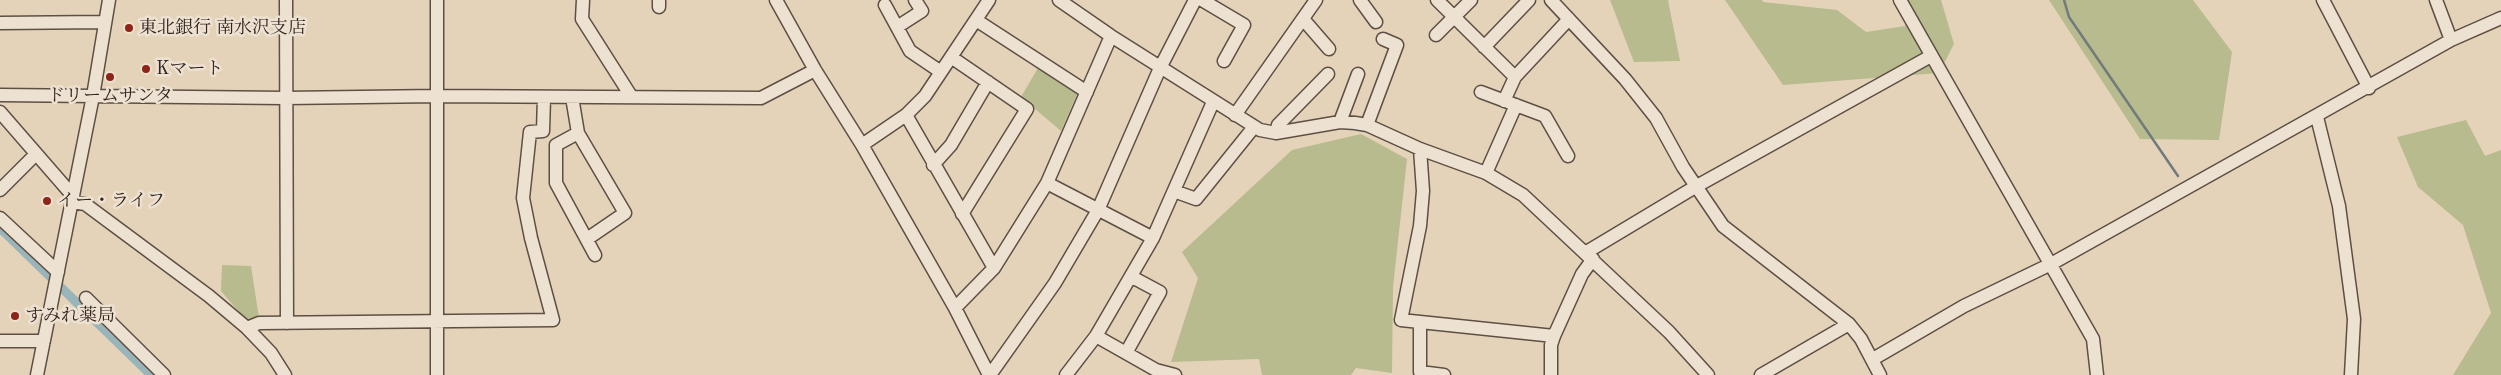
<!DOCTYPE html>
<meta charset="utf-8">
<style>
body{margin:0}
canvas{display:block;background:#e4d3b9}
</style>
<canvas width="2501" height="375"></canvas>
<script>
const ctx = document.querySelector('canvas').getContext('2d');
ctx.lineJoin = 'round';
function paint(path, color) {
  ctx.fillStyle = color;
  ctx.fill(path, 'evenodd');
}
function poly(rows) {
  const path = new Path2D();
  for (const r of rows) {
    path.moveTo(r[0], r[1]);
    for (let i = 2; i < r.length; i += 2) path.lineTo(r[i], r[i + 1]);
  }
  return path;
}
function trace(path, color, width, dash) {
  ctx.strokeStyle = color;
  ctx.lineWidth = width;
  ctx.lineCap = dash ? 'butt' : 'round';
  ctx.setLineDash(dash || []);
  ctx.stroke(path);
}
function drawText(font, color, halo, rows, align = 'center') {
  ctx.font = font + ' "Old Standard TT","Noto Serif JP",serif';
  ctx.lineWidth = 5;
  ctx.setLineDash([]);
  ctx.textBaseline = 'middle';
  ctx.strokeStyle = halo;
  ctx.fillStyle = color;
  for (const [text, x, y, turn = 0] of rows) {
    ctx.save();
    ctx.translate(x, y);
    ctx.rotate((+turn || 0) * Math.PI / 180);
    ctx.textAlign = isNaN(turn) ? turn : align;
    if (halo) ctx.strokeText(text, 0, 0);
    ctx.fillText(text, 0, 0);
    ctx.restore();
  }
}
const green = poly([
 [1610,0,1668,0,1680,61,1634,62],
 [1725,0,1762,0,1763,2,1837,10,1866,32,1905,26,1906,0,1941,0,1954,44,1939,73,1783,85],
 [2049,0,2193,0,2232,52,2219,140,2140,139],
 [1038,68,1078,92,1061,131,1021,97],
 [2466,120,2485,156,2501,150,2501,375,2453,375,2491,313,2463,225,2418,187,2397,137],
 [1361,134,1407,159,1393,287,1392,373,1356,368,1351,375,1262,375,1259,359,1171,362,1198,278,1182,252,1292,150],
 [222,265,251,266,259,318,245,319,221,291]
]);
const stream = poly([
 [2064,0,2069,17,2178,176]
]);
const canal = poly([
 [0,228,151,375]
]);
const minor = poly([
 [286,0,287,323],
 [437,0,437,375],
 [583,0,582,19,631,96],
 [776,0,815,70,862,145,955,308,989,375],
 [1059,0,1111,36,1260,130,1276,133,1340,122,1355,123,1367,125,1420,149,1486,173,1523,195,1669,332,1708,375],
 [1202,0,1244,25,1224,61],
 [1360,0,1376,22],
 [1437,0,1515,77,1504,101],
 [1551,0,1625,79,1656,118,1683,167,1723,226,1849,324,1861,339,1880,375],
 [1900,0,2093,339,2097,375],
 [2323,0,2369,88],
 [2436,0,2451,40],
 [885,5,910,51,941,72],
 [659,7,659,0],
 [1303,19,1329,49],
 [976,20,1087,92],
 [0,23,104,22],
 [897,27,922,11,915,0],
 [1436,35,1471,0],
 [1484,47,1529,0],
 [951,57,1027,109,962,214],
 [1515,77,1569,19],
 [1481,92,1545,116,1568,156],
 [0,95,285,98,437,96,761,98,815,70],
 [572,97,578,133,625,213,587,239],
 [0,112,73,196],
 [906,115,994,268],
 [1235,115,1316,0],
 [2317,117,2339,206,2354,319,2351,375],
 [1340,122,1358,74],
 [1367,125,1397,45,1383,39],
 [578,133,556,145,556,183,595,255],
 [1276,133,1278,125,1328,74],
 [862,145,906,115,925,96,989,0],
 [1420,149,1423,191,1420,226,1401,320,1554,336],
 [933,165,951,145,988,82],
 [1486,173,1516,105],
 [1047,183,1153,238],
 [0,190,36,154],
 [1174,191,1196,199,1254,127],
 [72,202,85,204,209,296,247,328,271,353,285,375],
 [0,218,58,272],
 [1585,253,1695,187,1931,56],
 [86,298,164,375],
 [955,308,994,268,1047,183,1111,36],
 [1420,323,1420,372,1444,375],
 [247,328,259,323,553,320,531,238,523,198,530,132,543,131,544,98],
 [1096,336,1156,370,1175,375],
 [0,341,44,341],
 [1126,353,1160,292,1132,277],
 [1873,359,1964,306,2051,264,2451,40,2501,18],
 [37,375,93,96,109,0],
 [990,375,1055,283,1098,210,1160,68,1195,0],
 [1066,375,1096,336,1153,238,1213,102],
 [1551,375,1551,345,1554,336,1582,274,1593,259],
 [1761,375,1849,324]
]);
const markers = [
 [129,28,5,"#8f2418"],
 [146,69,5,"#8f2418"],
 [110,77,5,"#8f2418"],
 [47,201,5,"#8f2418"],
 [15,316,5,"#8f2418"]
];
const poiNames = [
 ["東北銀行 南水沢支店",139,28],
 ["Kマート",156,69],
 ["ドリームサンタ",110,96,"center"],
 ["イー・ライフ",57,201],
 ["すみれ薬局",25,316]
];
paint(green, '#b7bb8d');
trace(stream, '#707b7c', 2.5);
trace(canal, '#9ab5ba', 9);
trace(minor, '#5e4f45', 15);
trace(minor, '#ede2d2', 12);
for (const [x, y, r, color] of markers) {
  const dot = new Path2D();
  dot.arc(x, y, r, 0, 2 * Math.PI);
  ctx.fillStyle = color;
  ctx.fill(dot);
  trace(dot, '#ede2d2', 2);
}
drawText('18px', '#32231e', '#ede2d2', poiNames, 'left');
</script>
